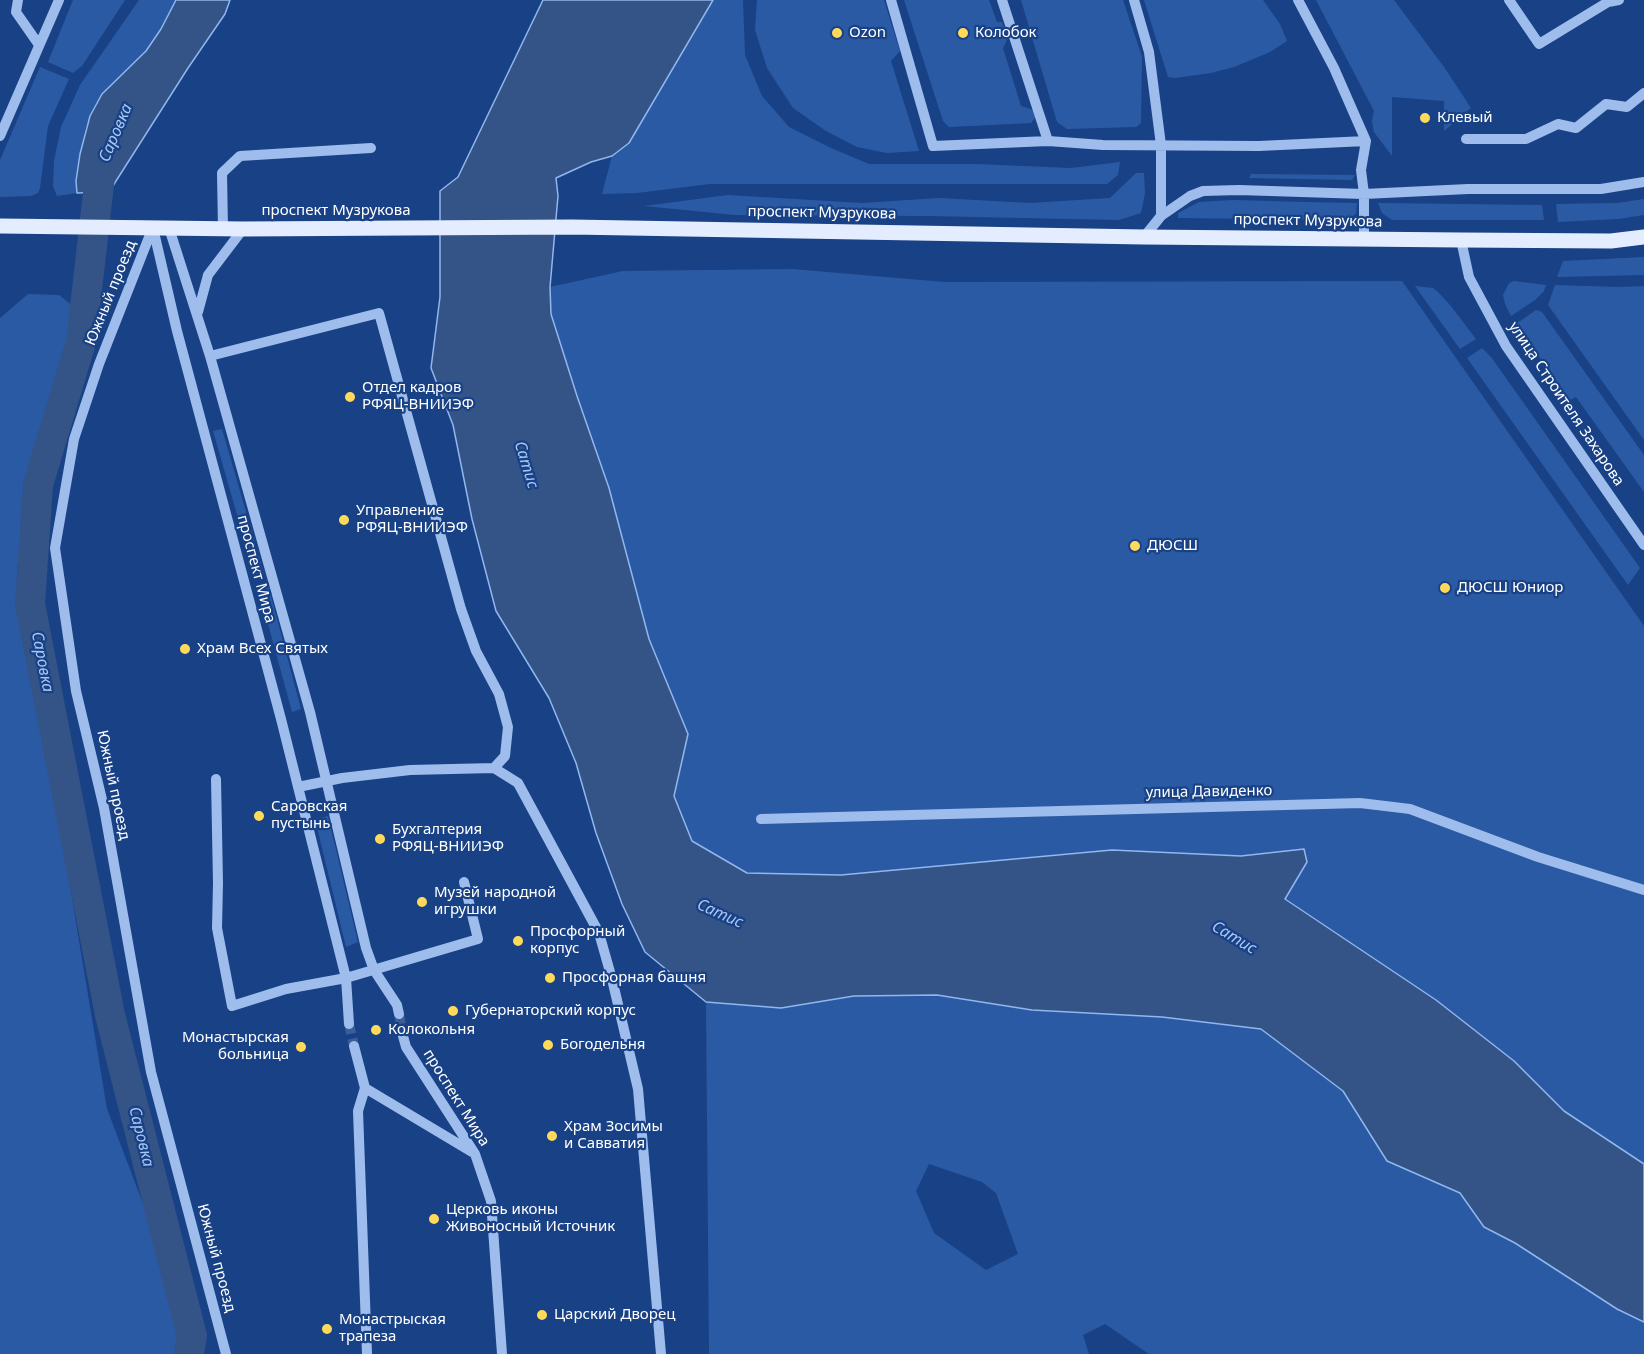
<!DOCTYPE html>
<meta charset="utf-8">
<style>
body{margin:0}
canvas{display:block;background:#184186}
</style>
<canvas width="1644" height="1354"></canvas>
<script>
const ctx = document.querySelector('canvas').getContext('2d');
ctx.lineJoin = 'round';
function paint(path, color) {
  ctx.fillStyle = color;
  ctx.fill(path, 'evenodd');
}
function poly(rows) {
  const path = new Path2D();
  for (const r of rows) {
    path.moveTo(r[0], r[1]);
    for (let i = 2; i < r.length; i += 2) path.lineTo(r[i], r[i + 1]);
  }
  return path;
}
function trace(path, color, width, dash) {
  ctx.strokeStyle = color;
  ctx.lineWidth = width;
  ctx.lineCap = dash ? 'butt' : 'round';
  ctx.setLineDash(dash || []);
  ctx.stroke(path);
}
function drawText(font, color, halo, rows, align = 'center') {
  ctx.font = font + ' "Noto Sans",sans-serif';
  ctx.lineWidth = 4.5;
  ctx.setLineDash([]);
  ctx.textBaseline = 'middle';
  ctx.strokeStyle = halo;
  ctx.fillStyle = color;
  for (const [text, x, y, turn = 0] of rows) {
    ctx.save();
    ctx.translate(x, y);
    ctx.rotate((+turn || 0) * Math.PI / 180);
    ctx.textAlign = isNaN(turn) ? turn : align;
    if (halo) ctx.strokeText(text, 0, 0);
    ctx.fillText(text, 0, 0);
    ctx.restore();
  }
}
const green = poly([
 [73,0,125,0,82,66,73,73,48,62],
 [139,0,176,0,161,29,146,51,102,94,90,116,85,129,76,181,77,193,57,196,53,186,54,161,61,127,80,85],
 [713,0,743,0,745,55,762,96,789,127,831,148,869,164,976,164,1071,168,1120,162,1118,175,1107,184,710,184,637,193,602,194,612,156,629,143],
 [757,0,884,0,900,51,891,61,919,151,887,153,857,147,826,131,793,108,767,68,755,30],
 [904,0,989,0,997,22,1002,22,1008,38,1003,48,1021,106,1034,110,1035,118,1031,123,949,127,943,121],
 [1021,0,1123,0,1142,57,1141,123,1136,127,1067,129,1057,122],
 [1144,0,1263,0,1280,24,1287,41,1270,52,1234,67,1211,73,1175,78,1168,77],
 [1316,0,1394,0,1444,67,1471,108,1444,131,1444,101,1392,97,1392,156,1374,132,1372,121,1374,111],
 [40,67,69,79,48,126,40,188,38,193,31,196,0,197,0,160],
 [1136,173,1144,173,1145,193,1141,213,1119,220,928,216,735,215,644,206,728,195,862,203,939,198,1030,203,1110,198],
 [1251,174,1355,175,1352,180,1249,178],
 [1644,199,1644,215,1618,219,1558,222,1556,204,1617,203],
 [1233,200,1304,202,1357,203,1356,214,1346,220,1178,218,1178,213,1199,202],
 [1378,203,1542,205,1544,220,1392,220,1382,213],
 [1644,257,1644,275,1557,277,1563,261],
 [792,269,944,282,1402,281,1644,626,1644,1164,1564,1111,1514,1061,1436,1000,1285,898,1307,862,1304,849,1241,856,1112,850,841,875,747,873,692,841,674,796,688,733,649,639,551,314,550,287,623,271],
 [1514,281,1546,285,1544,291,1535,300,1511,316,1505,304,1503,295,1509,283],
 [1555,285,1619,287,1644,286,1644,440,1548,305],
 [1415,286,1433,288,1438,292,1450,305,1476,339,1460,349],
 [28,294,59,295,84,315,17,568,107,1109,200,1354,0,1354,0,318],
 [1536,310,1542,312,1644,455,1644,492,1576,397,1570,400,1516,324],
 [1482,348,1491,357,1518,395,1640,568,1628,585,1467,358],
 [222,429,264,574,255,577,213,431],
 [268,585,301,709,292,712,258,587],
 [328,816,358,942,346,947,315,819],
 [937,995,1032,1010,1162,1017,1261,1029,1343,1091,1387,1161,1460,1193,1484,1227,1515,1243,1617,1309,1644,1322,1644,1354,1149,1354,1105,1324,1083,1335,1089,1354,709,1354,706,1002,781,1008,854,996],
 [929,1164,982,1182,996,1193,1018,1254,986,1270,934,1233,916,1191]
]);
const water = poly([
 [176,0,230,0,225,14,188,68,109,192,77,193,76,181,80,154,90,116,102,94,146,51,161,29,176,0],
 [543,0,713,0,629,143,612,156,591,162,556,178,558,196,550,287,551,314,577,396,609,488,649,639,688,734,674,796,692,841,747,873,841,875,1112,850,1241,856,1304,849,1307,862,1285,899,1436,1000,1514,1061,1564,1111,1644,1164,1644,1322,1617,1309,1515,1243,1484,1227,1460,1193,1387,1161,1343,1091,1261,1029,1162,1017,1032,1010,937,995,854,996,781,1008,706,1002,645,952,622,904,596,833,576,763,549,698,496,611,472,519,453,425,431,368,440,297,440,191,458,177,543,0]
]);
const river = poly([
 [107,154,101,167,81,342,38,485,30,604,110,1015,192,1336,189,1354]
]);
const minorTunnel = poly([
 [399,1014,403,1036],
 [349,1024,354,1046]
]);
const minor = poly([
 [18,0,16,12,39,45],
 [891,0,933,146,1048,141,1103,145,1259,146,1366,141],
 [1002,0,1048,141],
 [1134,0,1149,52,1161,145,1161,216],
 [1298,0,1334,68,1366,141,1361,170,1364,194,1364,240],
 [1509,0,1539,44,1608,2,1619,0],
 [0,136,59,0],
 [1466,139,1526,139,1558,124,1576,128,1606,104,1627,107,1644,93],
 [153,227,99,364,74,439,55,548,76,691,104,808,151,1072,226,1354],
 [153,228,177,331,281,719,346,978,349,1024],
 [169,228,210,356,310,712,366,948,374,970,397,1005,399,1014],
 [223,229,222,173,240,156,371,148],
 [1144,237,1161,216,1190,196,1203,191,1239,190,1364,194,1468,189,1601,189,1644,182],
 [1461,240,1469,277,1506,346,1644,545],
 [198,312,208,275,243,229],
 [210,356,379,313,461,609,476,651,499,694,508,727,505,756,494,768],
 [216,779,218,883,217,928,232,1006,286,989,346,978,478,939,464,882],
 [298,787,342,778,410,770,494,768,518,783,599,933,612,979,638,1089,661,1354],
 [761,819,1360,803,1410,809,1538,857,1644,890],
 [403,1036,406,1047,475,1154,491,1201,502,1354],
 [354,1046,365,1088,358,1111,367,1354],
 [365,1088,472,1152]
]);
const major = poly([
 [0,226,243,229,572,227,1144,237,1461,240,1611,241,1644,237]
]);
const markers = [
 [837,33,6,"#ffd95a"],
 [963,33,6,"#ffd95a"],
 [1425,118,6,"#ffd95a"],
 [350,397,6,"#ffd95a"],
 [344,520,6,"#ffd95a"],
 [1135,546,6,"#ffd95a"],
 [1445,588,6,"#ffd95a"],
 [185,649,6,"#ffd95a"],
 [259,816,6,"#ffd95a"],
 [380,839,6,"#ffd95a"],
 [422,902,6,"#ffd95a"],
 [518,941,6,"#ffd95a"],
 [550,978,6,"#ffd95a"],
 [453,1011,6,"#ffd95a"],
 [376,1030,6,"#ffd95a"],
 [548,1045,6,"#ffd95a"],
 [301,1047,6,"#ffd95a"],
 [552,1136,6,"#ffd95a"],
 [434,1219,6,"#ffd95a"],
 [542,1315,6,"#ffd95a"],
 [327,1329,6,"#ffd95a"]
];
const poiNames = [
 ["Ozon",849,33],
 ["Колобок",975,33],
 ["Клевый",1437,118],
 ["Отдел кадров",362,388],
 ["РФЯЦ-ВНИИЭФ",362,405],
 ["Управление",356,511],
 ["РФЯЦ-ВНИИЭФ",356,528],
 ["ДЮСШ",1147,546],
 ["ДЮСШ Юниор",1457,588],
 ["Храм Всех Святых",197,649],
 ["Саровская",271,807],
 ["пустынь",271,824],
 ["Бухгалтерия",392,830],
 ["РФЯЦ-ВНИИЭФ",392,847],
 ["Музей народной",434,893],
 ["игрушки",434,910],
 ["Просфорный",530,932],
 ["корпус",530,949],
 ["Просфорная башня",562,978],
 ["Губернаторский корпус",465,1011],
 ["Колокольня",388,1030],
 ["Монастырская",289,1038,"right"],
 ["больница",289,1055,"right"],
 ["Богодельня",560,1045],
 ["Храм Зосимы",564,1127],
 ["и Савватия",564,1144],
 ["Церковь иконы",446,1210],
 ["Живоносный Источник",446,1227],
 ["Царский Дворец",554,1315],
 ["Монастрыская",339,1320],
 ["трапеза",339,1337]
];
const streetNames = [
 ["проспект Музрукова",336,211],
 ["проспект Музрукова",822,213,1],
 ["проспект Музрукова",1308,221,1],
 ["Южный проезд",111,293,-68],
 ["улица Строителя Захарова",1566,404,56],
 ["проспект Мира",256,569,75],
 ["Южный проезд",113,785,78],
 ["улица Давиденко",1209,792,-1],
 ["проспект Мира",456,1098,58],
 ["Южный проезд",216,1258,75]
];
const waterNames = [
 ["Саровка",116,133,-67],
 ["Сатис",526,465,73],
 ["Саровка",42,662,79],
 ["Сатис",720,914,24],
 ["Сатис",1234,938,31],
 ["Саровка",141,1137,76]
];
paint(green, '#2b5aa4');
paint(water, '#345386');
trace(water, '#90b7ef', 1.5);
trace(river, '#345386', 30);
trace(minorTunnel, '#3b5e98', 10, [10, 5]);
trace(minor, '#9ebded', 10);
trace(major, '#e4edff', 15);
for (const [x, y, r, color] of markers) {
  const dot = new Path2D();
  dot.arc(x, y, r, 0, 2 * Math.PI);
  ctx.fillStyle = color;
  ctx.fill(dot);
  trace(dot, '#184186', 2);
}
drawText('15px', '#fff', '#184186', poiNames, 'left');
drawText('15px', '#fff', '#184186', streetNames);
drawText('italic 16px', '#a9c7f4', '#184186', waterNames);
</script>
